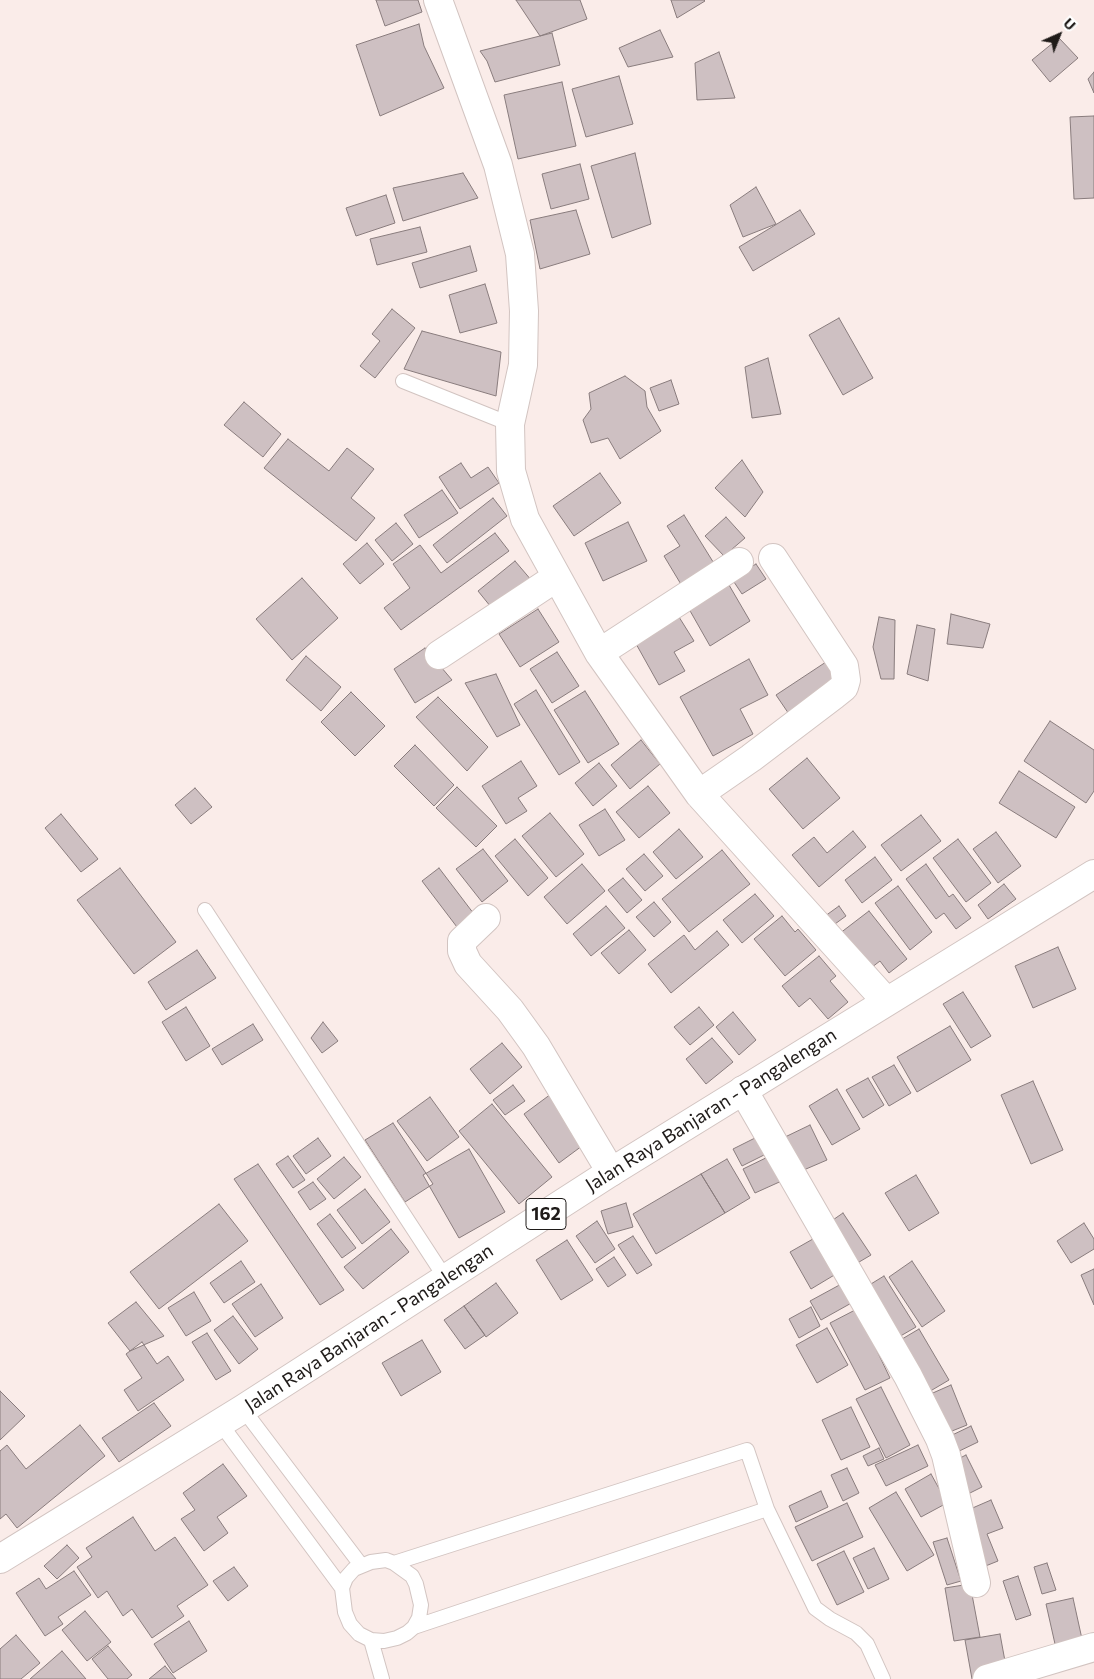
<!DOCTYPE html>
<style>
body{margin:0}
#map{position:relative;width:1094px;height:1679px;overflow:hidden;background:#faece9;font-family:Commissioner,sans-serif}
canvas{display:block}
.north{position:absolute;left:1034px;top:10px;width:50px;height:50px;-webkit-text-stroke:4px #fff;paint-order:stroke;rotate:44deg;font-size:14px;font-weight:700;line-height:20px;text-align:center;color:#1f1b19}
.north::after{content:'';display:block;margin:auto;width:18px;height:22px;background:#1f1b19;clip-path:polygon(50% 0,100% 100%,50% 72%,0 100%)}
</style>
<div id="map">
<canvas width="1094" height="1679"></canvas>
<div class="north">U</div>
</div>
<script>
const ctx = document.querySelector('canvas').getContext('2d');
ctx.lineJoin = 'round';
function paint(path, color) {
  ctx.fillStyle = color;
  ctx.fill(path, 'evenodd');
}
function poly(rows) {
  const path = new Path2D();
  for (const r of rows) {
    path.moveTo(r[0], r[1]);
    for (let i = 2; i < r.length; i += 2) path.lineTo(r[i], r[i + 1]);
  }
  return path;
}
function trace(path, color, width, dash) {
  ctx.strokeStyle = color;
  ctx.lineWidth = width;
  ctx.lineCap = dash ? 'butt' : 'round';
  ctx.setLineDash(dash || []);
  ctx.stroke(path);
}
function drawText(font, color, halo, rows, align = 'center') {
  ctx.font = font + ' Commissioner,sans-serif';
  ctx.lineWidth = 4;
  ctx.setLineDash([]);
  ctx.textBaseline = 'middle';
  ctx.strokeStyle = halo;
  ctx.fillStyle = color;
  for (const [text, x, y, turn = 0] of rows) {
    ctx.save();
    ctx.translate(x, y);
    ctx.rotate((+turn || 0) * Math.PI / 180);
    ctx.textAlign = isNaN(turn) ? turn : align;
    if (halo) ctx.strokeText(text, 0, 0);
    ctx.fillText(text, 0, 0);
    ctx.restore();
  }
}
const building = poly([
 [376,0,418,0,422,12,385,26,376,0],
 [516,0,580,0,587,19,540,36,516,0],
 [671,0,704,0,705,1,677,18,671,0],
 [419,24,424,46,444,88,380,116,356,45,419,24],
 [660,30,673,57,628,67,619,48,660,30],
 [552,33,560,65,495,82,487,61,480,51,552,33],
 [1059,38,1078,58,1050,82,1032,60,1059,38],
 [719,52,735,98,697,100,695,63,719,52],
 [1094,72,1094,93,1088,79,1094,72],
 [619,76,633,124,586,137,572,89,619,76],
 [562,82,576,146,518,159,504,95,562,82],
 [1094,116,1094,198,1074,199,1070,117,1094,116],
 [635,153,651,224,612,238,591,166,635,153],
 [580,164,589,199,551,209,542,174,580,164],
 [463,173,478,198,403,221,393,188,463,173],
 [756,187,776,224,743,237,730,205,756,187],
 [386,195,395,223,356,236,346,208,386,195],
 [576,210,590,254,540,269,530,220,576,210],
 [800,210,815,234,753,271,739,247,800,210],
 [420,227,427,252,377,265,370,239,420,227],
 [470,246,477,271,420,288,412,263,470,246],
 [485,284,497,323,460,333,449,295,485,284],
 [392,309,415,328,375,378,360,366,380,341,372,334,392,309],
 [839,318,873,378,843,395,809,335,839,318],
 [422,331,501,352,496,396,404,369,422,331],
 [768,358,781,414,752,418,745,367,768,358],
 [625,376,645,391,647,407,661,431,620,459,608,438,591,443,583,420,591,409,589,393,625,376],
 [671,380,679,404,659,411,650,388,671,380],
 [244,402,281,434,263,457,224,425,244,402],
 [288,439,329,471,347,448,374,469,351,498,375,518,356,541,264,468,288,439],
 [742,460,763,492,745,517,715,488,742,460],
 [461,463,471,478,488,467,499,483,460,509,439,477,461,463],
 [600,473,621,503,574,536,553,506,600,473],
 [442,490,458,513,419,538,404,515,442,490],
 [493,498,507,516,447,563,433,545,493,498],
 [684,515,715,565,682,586,664,556,680,546,667,526,684,515],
 [726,517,745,538,724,556,705,536,726,517],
 [628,522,647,561,603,581,585,543,628,522],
 [396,523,413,544,392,561,375,540,396,523],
 [495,533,509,551,401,630,384,608,410,588,393,564,420,545,441,573,495,533],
 [367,543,384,564,360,584,343,564,367,543],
 [515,561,532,581,495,612,478,591,515,561],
 [756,564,766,579,742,594,732,579,756,564],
 [302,578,338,618,292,660,256,619,302,578],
 [729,585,750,621,710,646,689,609,729,585],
 [538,609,559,642,520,667,499,634,538,609],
 [951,614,990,624,983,648,947,644,951,614],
 [679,617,694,641,674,652,685,671,659,685,635,642,679,617],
 [879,617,895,620,894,679,881,679,873,647,879,617],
 [917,625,935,629,928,681,907,674,917,625],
 [425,648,452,680,415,703,394,669,425,648],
 [557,652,579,686,552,703,530,669,557,652],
 [306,656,341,687,321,711,286,680,306,656],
 [749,659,768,695,740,709,753,734,713,756,680,697,749,659],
 [826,662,841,684,791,717,776,695,826,662],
 [496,674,520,725,497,737,465,683,496,674],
 [536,690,580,762,559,775,514,704,536,690],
 [585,691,619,744,588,763,554,710,585,691],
 [351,692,385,726,355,756,321,722,351,692],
 [438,697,488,747,467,771,416,717,438,697],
 [1050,721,1094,750,1094,791,1086,803,1024,761,1050,721],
 [641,740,660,764,630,789,611,765,641,740],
 [415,745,454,785,434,806,394,766,415,745],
 [807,758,840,798,803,829,769,789,807,758],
 [521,761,537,786,518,798,527,811,506,824,482,786,521,761],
 [599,763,617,786,593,806,575,783,599,763],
 [1019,771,1075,807,1056,838,999,803,1019,771],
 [648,786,670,813,639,838,616,812,648,786],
 [457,787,497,826,476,847,436,808,457,787],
 [195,788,212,807,191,824,175,805,195,788],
 [605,809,625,840,599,856,579,825,605,809],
 [550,813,584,854,556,877,522,836,550,813],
 [61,814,98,859,81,872,45,828,61,814],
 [921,815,941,841,901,871,881,845,921,815],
 [679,829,703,857,676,879,653,852,679,829],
 [853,831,866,847,819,887,792,855,814,837,827,853,853,831],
 [996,832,1021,866,998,883,973,849,996,832],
 [515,839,548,878,528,896,495,856,515,839],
 [958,839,991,883,966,902,933,858,958,839],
 [483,849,508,881,482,902,456,869,483,849],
 [722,850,750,884,689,932,662,899,722,850],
 [644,854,663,876,645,891,626,869,644,854],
 [875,857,892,880,862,903,845,880,875,857],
 [582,864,605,891,567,924,544,897,582,864],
 [926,864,949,897,953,894,971,918,956,929,944,913,936,919,906,879,926,864],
 [120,868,176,942,134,974,77,900,120,868],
 [439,868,477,918,460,931,422,881,439,868],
 [623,878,642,900,627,913,608,890,623,878],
 [1004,884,1016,899,988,919,978,905,1004,884],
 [898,886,932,932,910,950,875,903,898,886],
 [755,894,774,916,742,943,723,920,755,894],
 [654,902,671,922,654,937,636,917,654,902],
 [606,906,625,928,591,956,573,934,606,906],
 [839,906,846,916,828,929,821,919,839,906],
 [869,911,907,959,889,973,880,961,863,974,835,937,869,911],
 [782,916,795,932,798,929,816,950,785,976,754,939,782,916],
 [629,930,646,950,619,974,601,953,629,930],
 [717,931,729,945,671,993,648,964,684,935,695,950,717,931],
 [1058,947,1076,989,1033,1008,1015,966,1058,947],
 [197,950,216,978,166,1010,148,982,197,950],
 [819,956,836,976,830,981,848,1002,828,1019,810,998,799,1007,782,986,819,956],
 [963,992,991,1036,971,1048,943,1004,963,992],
 [186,1007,210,1046,186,1061,162,1022,186,1007],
 [699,1007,714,1025,690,1045,674,1027,699,1007],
 [733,1012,756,1040,739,1055,716,1027,733,1012],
 [323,1022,338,1041,322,1053,311,1038,323,1022],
 [253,1024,263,1040,222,1065,212,1049,253,1024],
 [950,1026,971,1060,917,1092,897,1057,950,1026],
 [712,1038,733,1062,706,1084,686,1059,712,1038],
 [502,1043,522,1067,490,1094,470,1069,502,1043],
 [894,1065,911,1093,889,1106,872,1077,894,1065],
 [868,1078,884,1105,863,1118,846,1090,868,1078],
 [1033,1081,1063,1150,1031,1164,1001,1095,1033,1081],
 [513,1085,525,1101,505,1115,493,1100,513,1085],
 [837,1089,860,1129,832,1145,809,1106,837,1089],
 [551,1094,586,1143,559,1163,524,1114,551,1094],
 [430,1097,459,1137,427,1161,397,1121,430,1097],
 [492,1104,552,1177,519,1204,459,1131,492,1104],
 [393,1123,433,1184,405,1202,365,1140,393,1123],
 [810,1125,827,1160,799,1172,783,1138,810,1125],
 [763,1134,772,1151,742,1166,733,1149,763,1134],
 [318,1138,331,1156,306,1174,293,1156,318,1138],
 [469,1149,505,1212,459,1238,423,1175,469,1149],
 [774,1154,786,1179,755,1193,743,1169,774,1154],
 [288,1156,305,1180,293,1188,276,1164,288,1156],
 [344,1157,361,1177,334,1199,317,1179,344,1157],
 [727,1159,750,1198,725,1213,701,1174,727,1159],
 [258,1164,344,1290,320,1305,234,1179,258,1164],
 [701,1174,725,1213,656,1254,633,1214,701,1174],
 [916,1175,939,1213,909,1231,885,1193,916,1175],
 [313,1182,326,1199,310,1210,298,1192,313,1182],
 [365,1189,390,1222,362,1244,337,1210,365,1189],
 [626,1203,633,1227,608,1234,601,1211,626,1203],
 [219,1204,248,1241,159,1309,130,1272,219,1204],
 [843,1213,871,1255,854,1265,827,1224,843,1213],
 [330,1214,356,1248,342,1258,317,1224,330,1214],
 [597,1221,615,1249,595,1263,576,1236,597,1221],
 [1084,1223,1094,1239,1094,1249,1071,1263,1057,1241,1084,1223],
 [391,1229,409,1252,363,1289,344,1267,391,1229],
 [820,1235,841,1271,811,1289,790,1252,820,1235],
 [633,1236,652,1265,637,1274,618,1245,633,1236],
 [567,1240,593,1280,561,1300,536,1260,567,1240],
 [614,1257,626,1275,608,1287,596,1269,614,1257],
 [241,1261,255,1282,224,1303,210,1283,241,1261],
 [912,1261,945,1311,922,1327,889,1277,912,1261],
 [1094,1269,1094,1305,1081,1275,1094,1269],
 [884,1276,916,1327,897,1338,866,1287,884,1276],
 [845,1282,855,1301,821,1320,810,1301,845,1282],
 [496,1283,518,1313,486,1337,464,1306,496,1283],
 [261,1284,283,1318,255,1337,232,1304,261,1284],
 [194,1292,211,1321,186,1336,168,1308,194,1292],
 [136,1302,164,1336,130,1351,108,1323,136,1302],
 [464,1306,485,1335,465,1349,444,1320,464,1306],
 [811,1307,820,1326,799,1338,789,1319,811,1307],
 [857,1309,890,1378,865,1390,830,1323,857,1309],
 [233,1316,258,1349,239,1364,214,1330,233,1316],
 [827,1328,848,1365,817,1383,796,1345,827,1328],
 [919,1329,949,1380,927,1393,897,1342,919,1329],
 [207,1333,231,1371,216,1380,192,1342,207,1333],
 [422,1340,441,1372,401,1396,382,1363,422,1340],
 [142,1342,157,1364,168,1356,184,1380,138,1411,124,1390,142,1378,126,1354,142,1342],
 [951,1385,967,1425,942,1435,926,1396,951,1385],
 [881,1387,910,1445,886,1458,856,1399,881,1387],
 [0,1391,25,1416,0,1440,0,1391],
 [154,1403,171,1426,119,1462,102,1438,154,1403],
 [851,1407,870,1447,841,1460,822,1420,851,1407],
 [80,1425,105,1456,17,1528,6,1514,0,1519,0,1451,7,1445,26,1469,80,1425],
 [971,1426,978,1442,951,1455,944,1439,971,1426],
 [918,1445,928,1466,886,1486,875,1465,918,1445],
 [879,1448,884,1459,868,1466,863,1456,879,1448],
 [966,1455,982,1487,968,1494,952,1462,966,1455],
 [223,1464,247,1496,217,1517,228,1533,204,1551,181,1519,195,1510,183,1493,223,1464],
 [847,1468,859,1493,843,1501,831,1475,847,1468],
 [931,1474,947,1503,921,1517,905,1489,931,1474],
 [821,1491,828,1507,796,1522,789,1506,821,1491],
 [896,1492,934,1555,907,1571,869,1508,896,1492],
 [991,1500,1003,1528,987,1534,998,1561,983,1567,961,1513,991,1500],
 [847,1503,863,1537,812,1561,795,1527,847,1503],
 [133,1517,155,1551,175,1537,208,1585,177,1606,184,1616,152,1638,132,1609,123,1616,107,1591,98,1598,77,1567,92,1557,86,1548,133,1517],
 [947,1538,961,1581,947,1585,933,1542,947,1538],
 [67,1545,79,1558,57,1579,44,1566,67,1545],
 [874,1548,889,1579,868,1589,853,1558,874,1548],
 [844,1551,864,1592,837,1605,817,1564,844,1551],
 [1047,1563,1056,1590,1042,1594,1034,1567,1047,1563],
 [234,1567,248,1586,228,1601,213,1581,234,1567],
 [74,1571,91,1595,58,1617,63,1624,45,1636,16,1593,39,1578,46,1589,74,1571],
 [1018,1576,1031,1615,1016,1620,1003,1581,1018,1576],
 [970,1584,980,1637,954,1641,945,1588,970,1584],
 [1073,1598,1082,1639,1055,1644,1046,1604,1073,1598],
 [85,1611,111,1642,87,1661,62,1630,85,1611],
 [189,1621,207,1651,173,1673,154,1644,189,1621],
 [1000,1634,1007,1672,972,1679,965,1640,1000,1634],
 [16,1635,40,1663,21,1679,0,1679,0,1649,16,1635],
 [108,1646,132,1675,127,1679,108,1679,92,1659,108,1646],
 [62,1651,86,1679,30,1679,62,1651],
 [165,1666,176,1679,149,1679,165,1666]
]);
const lane = poly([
 [403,381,510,424],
 [205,910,446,1279],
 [243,1409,361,1565],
 [220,1423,342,1588],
 [767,1509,815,1608,830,1619,856,1633,867,1644,883,1679],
 [386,1560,394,1563,412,1576,416,1584,421,1605,419,1618,414,1627,407,1633,397,1638,384,1641,371,1640,359,1634,350,1624,345,1612,342,1588,346,1578,354,1569,371,1562,386,1560],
 [394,1563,747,1450,767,1509,414,1627],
 [371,1640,382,1679]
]);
const street = poly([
 [438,0,498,165,520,254,524,311,523,365,510,424,511,471,525,519,599,653,699,794,886,1001],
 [599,653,739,562],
 [439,655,557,577],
 [699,794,751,758,834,695,844,687,846,680,844,666,773,558],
 [486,918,462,941,462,951,468,964,510,1010,536,1046,611,1172],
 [743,1090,908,1376,940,1439,946,1455,976,1583],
 [987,1679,1094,1647]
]);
const primary = poly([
 [0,1559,243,1409,611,1172,1094,874]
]);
const shields = [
 [546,1214,40]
];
const shieldNames = [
 ["162",546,1214]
];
const streetNames = [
 ["Jalan Raya Banjaran - Pangalengan",711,1110,-32],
 ["Jalan Raya Banjaran - Pangalengan",369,1328,-33]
];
paint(building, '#cec0c2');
trace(building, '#897c7d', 1);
trace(lane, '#d2c4c1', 16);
trace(street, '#d2c4c1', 30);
trace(primary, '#d2c4c1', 30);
trace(lane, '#fff', 14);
trace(street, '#fff', 28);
trace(primary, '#fff', 28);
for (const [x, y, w] of shields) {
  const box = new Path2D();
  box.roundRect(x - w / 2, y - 15.5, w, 31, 4);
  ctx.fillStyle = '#fff';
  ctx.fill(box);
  trace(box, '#1f1b19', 1);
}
drawText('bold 18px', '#1f1b19', null, shieldNames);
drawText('19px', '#1f1b19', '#fff', streetNames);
</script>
